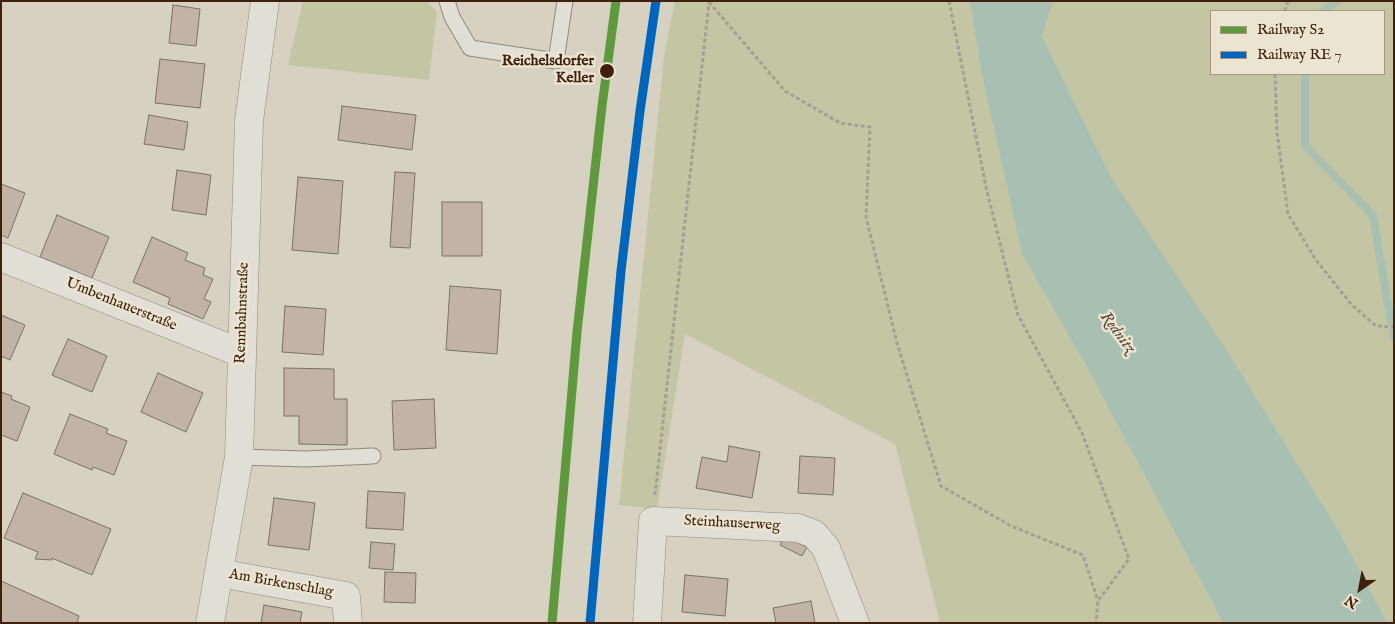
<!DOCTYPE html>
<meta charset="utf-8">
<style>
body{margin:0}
#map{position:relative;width:1395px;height:624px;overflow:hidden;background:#d6d1c0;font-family:"IM FELL English",serif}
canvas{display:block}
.frame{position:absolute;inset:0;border:2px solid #40200d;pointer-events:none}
.legend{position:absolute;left:1210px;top:10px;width:175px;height:65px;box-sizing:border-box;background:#ebe4d0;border:1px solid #a79682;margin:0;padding:6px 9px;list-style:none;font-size:15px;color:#40200d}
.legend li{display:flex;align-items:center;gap:10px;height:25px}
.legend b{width:25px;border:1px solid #a79682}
.north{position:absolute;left:1335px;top:564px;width:50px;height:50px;-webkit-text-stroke:4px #ebe4d0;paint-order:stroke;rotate:213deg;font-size:14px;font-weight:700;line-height:20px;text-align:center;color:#40200d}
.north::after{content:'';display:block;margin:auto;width:18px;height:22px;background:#40200d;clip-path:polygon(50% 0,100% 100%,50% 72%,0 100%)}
</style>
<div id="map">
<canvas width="1395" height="624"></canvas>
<div class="frame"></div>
<ul class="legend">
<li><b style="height:6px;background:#5e9a3d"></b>Railway S2</li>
<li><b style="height:6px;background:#0065bd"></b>Railway RE 7</li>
</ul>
<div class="north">N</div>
</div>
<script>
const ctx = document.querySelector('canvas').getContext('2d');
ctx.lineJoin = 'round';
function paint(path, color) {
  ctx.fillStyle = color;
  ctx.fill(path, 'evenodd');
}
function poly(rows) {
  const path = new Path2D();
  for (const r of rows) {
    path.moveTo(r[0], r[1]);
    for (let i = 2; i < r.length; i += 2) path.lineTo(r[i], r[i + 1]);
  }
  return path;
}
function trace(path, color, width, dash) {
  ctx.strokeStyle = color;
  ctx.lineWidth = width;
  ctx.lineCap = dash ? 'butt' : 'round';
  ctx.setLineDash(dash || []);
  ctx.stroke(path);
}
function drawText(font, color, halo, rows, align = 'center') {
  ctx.font = font + ' "IM FELL English",serif';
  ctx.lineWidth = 5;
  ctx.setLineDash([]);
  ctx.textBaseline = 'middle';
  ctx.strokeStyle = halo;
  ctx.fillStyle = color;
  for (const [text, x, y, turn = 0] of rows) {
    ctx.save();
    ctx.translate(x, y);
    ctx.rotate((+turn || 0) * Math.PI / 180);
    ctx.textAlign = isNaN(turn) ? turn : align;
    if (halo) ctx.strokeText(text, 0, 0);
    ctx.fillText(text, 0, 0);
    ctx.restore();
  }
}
const green = poly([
 [303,1,426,1,437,12,429,80,288,65],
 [675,1,970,1,981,71,1022,254,1089,371,1223,623,940,623,895,444,685,334,657,509,619,505,664,56],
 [1053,1,1394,1,1394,623,1387,623,1339,531,1225,347,1111,177,1042,37],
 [1211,11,1384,11,1384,74,1211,74]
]);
const water = poly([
 [970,1,1053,1,1042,37,1111,177,1225,347,1339,531,1387,623,1223,623,1089,371,1022,254,981,71]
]);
const stream = poly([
 [1323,11,1337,1],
 [1305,74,1305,146,1373,215,1391,322],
 [1393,332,1394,337]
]);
const building = poly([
 [173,5,200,9,196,46,169,43,173,5],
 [160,59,205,64,200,108,155,103,160,59],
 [342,106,416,115,412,150,338,140,342,106],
 [149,115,188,122,184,150,144,144,149,115],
 [177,170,211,175,206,215,172,210,177,170],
 [395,172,415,173,410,248,390,247,395,172],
 [298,177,343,181,338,254,292,250,298,177],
 [1,184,25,193,8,238,1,235,1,184],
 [442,202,482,202,482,256,442,256,442,202],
 [57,215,109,237,92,278,40,257,57,215],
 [152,237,188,253,185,260,205,268,203,275,213,279,204,299,211,302,203,319,168,304,170,298,133,282,152,237],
 [450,286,501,290,497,354,446,350,450,286],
 [285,306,326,309,323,355,282,352,285,306],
 [1,315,25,325,10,360,1,356,1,315],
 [68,339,107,356,92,392,52,375,68,339],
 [284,368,334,369,334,399,347,399,347,445,299,444,299,416,284,416,284,368],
 [158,373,203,393,186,432,141,412,158,373],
 [1,392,12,396,11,399,30,407,17,441,1,435,1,392],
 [434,399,436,448,394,450,392,401,434,399],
 [70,414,108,429,106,433,127,441,114,475,93,467,92,470,54,454,70,414],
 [729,446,760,452,752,498,696,488,702,457,727,462,729,446],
 [800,456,835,458,833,495,798,493,800,456],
 [368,491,405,493,403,530,366,528,368,491],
 [23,493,111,529,92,575,52,558,52,560,35,559,38,552,4,538,23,493],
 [274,498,315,503,309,550,268,545,274,498],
 [785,536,807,547,802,556,780,545,785,536],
 [371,542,395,544,393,570,369,568,371,542],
 [385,572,416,573,415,603,384,602,385,572],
 [685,575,728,579,725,616,682,612,685,575],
 [1,581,79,616,77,623,1,623,1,581],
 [811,601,815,623,776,623,773,608,811,601],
 [264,605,302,612,300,623,261,623,264,605]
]);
const path = poly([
 [949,1,986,187,1018,315,1082,433,1129,559,1098,601,1096,623],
 [709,2,785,91,840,123,870,127,866,217,897,343,941,486,1011,526,1083,555,1098,601],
 [1285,11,1288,1],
 [1275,74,1277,132,1288,214,1316,260,1351,304,1376,326,1394,327],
 [655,495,709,2]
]);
const lane = poly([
 [447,1,452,17,470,48,556,61,565,1],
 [239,457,306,459,373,456]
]);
const street = poly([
 [1,257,241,353],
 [219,573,346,596,348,623],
 [210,623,239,457,249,121,265,1],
 [647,623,653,521,798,528,814,534,826,548,855,623]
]);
const rail1 = poly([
 [552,623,577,332,602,106,616,1]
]);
const rail2 = poly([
 [590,623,621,271,640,111,656,1]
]);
const markers = [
 [607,71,8,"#40200d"]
];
const stopNames = [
 ["Reichelsdorfer",594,62],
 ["Keller",594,79]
];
const streetNames = [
 ["Umbenhauerstraße",121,305,22],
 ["Rennbahnstraße",243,313,-88],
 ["Steinhauserweg",732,524,3],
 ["Am Birkenschlag",281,584,10]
];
const waterNames = [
 ["Rednitz",1117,333,53]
];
paint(green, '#c4c6a3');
paint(water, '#a8c0b2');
trace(stream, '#a8c0b2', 8);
paint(building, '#c1b3a6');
trace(building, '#7a7267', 1);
trace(lane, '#918a7d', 17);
trace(street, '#918a7d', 29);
trace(path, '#a49e96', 3, [4, 2.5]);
trace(lane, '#e0ded5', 15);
trace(street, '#e0ded5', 28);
trace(rail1, '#5e9a3d', 9);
trace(rail2, '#0065bd', 9);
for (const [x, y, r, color] of markers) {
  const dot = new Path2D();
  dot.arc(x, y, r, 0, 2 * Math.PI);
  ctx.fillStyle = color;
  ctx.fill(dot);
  trace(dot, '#ebe4d0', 2);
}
drawText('bold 15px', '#40200d', '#ebe4d0', stopNames, 'right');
drawText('15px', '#40200d', '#ebe4d0', streetNames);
drawText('italic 16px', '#554635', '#ebe4d0', waterNames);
</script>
